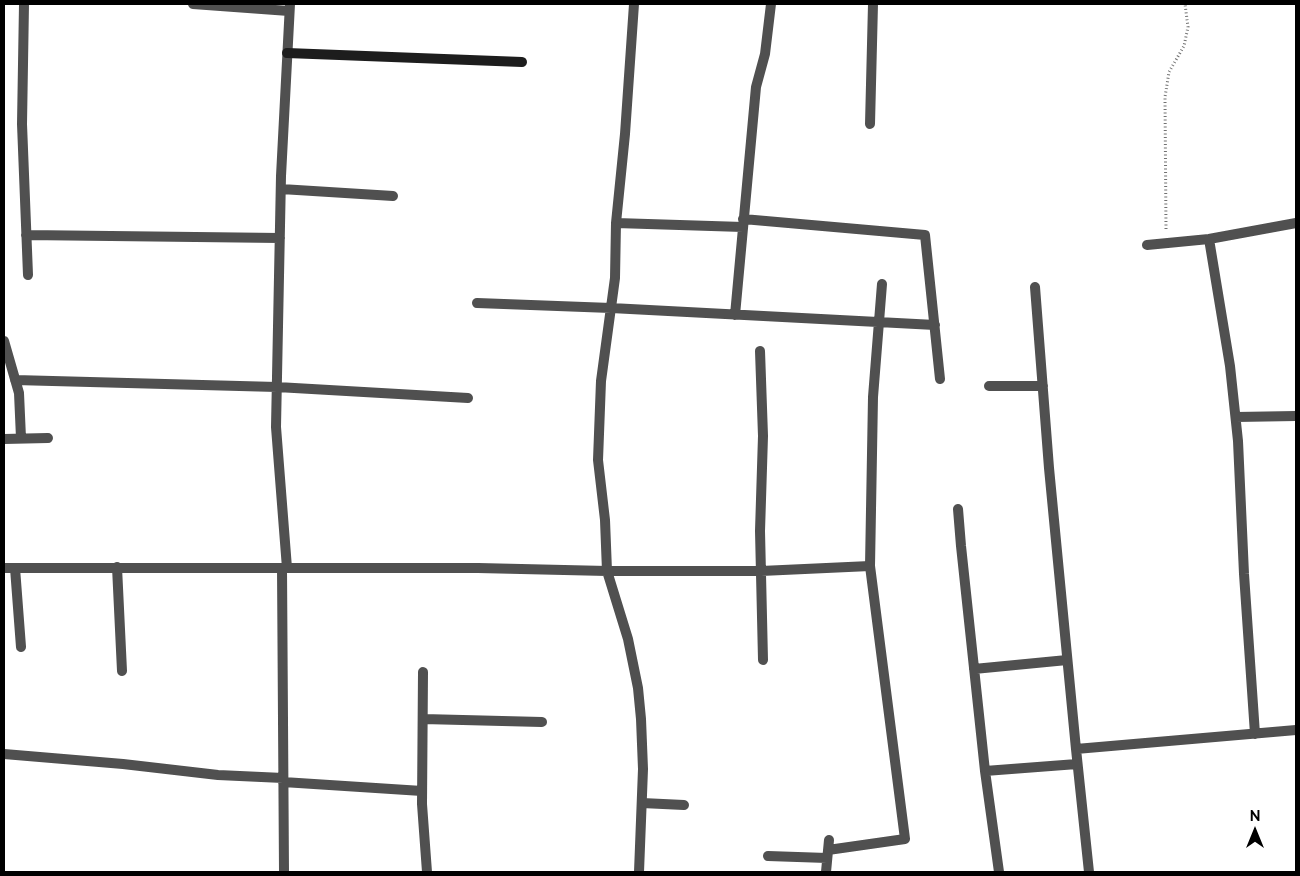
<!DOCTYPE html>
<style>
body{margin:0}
#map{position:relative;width:1300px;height:876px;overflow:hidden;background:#fff;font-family:Raleway,sans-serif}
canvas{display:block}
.frame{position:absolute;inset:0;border:5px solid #000;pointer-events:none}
.north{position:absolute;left:1230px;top:806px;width:50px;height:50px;-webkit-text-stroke:4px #fff;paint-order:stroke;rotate:0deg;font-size:14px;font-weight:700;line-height:20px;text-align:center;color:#000}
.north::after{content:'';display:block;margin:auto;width:18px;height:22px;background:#000;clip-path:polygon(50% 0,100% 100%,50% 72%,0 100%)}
</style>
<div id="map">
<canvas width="1300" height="876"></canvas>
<div class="frame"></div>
<div class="north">N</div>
</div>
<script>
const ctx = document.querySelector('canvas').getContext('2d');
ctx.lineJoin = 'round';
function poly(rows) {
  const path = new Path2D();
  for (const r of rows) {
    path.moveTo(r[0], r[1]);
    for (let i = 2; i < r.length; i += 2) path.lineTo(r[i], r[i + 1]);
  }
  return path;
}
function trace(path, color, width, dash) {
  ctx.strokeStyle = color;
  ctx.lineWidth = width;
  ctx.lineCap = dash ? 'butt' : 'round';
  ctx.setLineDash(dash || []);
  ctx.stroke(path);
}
const path = poly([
 [1166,229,1165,97,1169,72,1184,46,1188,27,1185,4]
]);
const street = poly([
 [24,4,22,124,28,275],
 [193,4,289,11],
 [634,4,625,134,616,223,615,278,601,381,598,460,605,520,607,571,628,639,638,688,641,719,643,769,639,872],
 [870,124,873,4],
 [281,189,393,196],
 [743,219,925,235,940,379],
 [616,223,743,227],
 [26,235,280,238],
 [1209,239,1230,366,1238,441,1244,574,1255,734],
 [1147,245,1209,239,1296,223],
 [1035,287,1049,468,1076,749,1089,872],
 [477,303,611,308,935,325],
 [735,315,756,87,765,54,771,4],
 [4,341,19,393,21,438],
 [760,351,763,436,760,531,763,660],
 [15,380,277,387,468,398],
 [989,386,1043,386],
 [1236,417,1296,416],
 [4,439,48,438],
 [958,509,961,546,985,771,999,872],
 [117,567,122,671],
 [4,568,478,568,607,571,761,571,870,566],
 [15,568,21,647],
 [282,568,284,872],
 [287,568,276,427,281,176,290,4],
 [974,669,1067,660],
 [423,672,422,804,427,872],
 [423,719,542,722],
 [1076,749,1296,730],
 [4,754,123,764,218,775,283,778],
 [985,771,1077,764],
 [283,782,422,791],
 [642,803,684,805],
 [828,850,905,839,870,566,873,397,882,284],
 [768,856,827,858],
 [826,872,829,840]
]);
const secondary = poly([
 [287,53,522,62]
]);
trace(path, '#727272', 3, [1, 2.5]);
trace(street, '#505050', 10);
trace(secondary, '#1d1d1d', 10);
</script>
